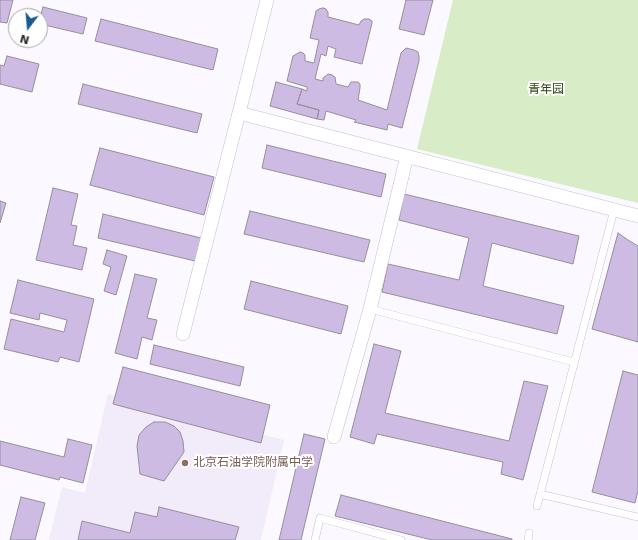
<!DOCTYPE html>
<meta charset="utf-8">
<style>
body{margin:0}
#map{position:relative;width:638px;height:540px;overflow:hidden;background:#fbf8ff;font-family:"DejaVu Sans",sans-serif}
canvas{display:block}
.north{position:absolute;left:8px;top:8px;width:40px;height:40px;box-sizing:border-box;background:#fff;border:1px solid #a9a8aa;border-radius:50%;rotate:196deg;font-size:11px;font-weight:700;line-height:16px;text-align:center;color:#28262a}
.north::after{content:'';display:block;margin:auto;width:14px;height:18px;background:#175b90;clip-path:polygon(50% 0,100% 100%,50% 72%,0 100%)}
</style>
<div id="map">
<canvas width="638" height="540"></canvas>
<div class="north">N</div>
</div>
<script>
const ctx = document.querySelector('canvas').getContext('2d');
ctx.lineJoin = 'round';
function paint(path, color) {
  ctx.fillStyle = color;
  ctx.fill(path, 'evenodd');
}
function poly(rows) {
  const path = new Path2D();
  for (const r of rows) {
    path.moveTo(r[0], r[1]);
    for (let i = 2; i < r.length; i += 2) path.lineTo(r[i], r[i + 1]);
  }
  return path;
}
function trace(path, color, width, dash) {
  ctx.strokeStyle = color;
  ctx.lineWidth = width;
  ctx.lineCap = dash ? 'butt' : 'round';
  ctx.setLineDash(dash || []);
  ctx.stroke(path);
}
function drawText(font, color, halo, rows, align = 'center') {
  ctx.font = font + ' "DejaVu Sans","Noto Sans SC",sans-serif';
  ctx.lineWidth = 4;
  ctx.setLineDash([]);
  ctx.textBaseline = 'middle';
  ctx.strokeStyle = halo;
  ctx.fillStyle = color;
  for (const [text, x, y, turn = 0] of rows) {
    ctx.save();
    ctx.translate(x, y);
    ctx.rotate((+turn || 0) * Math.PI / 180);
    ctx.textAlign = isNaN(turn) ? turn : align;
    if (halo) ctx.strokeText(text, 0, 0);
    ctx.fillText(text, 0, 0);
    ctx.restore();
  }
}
const built = poly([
 [108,394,284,440,261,540,49,540,62,487,85,493]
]);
const green = poly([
 [453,0,638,0,638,203,417,149]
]);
const building = poly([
 [0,0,13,0,7,23,0,22,0,0],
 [406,0,433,0,424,35,399,29,406,0],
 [43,7,87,18,83,34,40,24,40,18,43,7],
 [323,8,326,9,328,12,328,17,359,25,361,21,364,19,369,19,372,21,372,23,362,64,334,57,336,49,328,46,326,56,321,54,315,79,323,81,323,78,328,74,332,75,335,77,336,84,348,87,351,82,358,82,360,84,360,88,358,100,387,110,401,53,406,48,414,50,418,52,419,56,419,61,402,128,388,124,387,130,354,122,356,120,326,111,324,120,317,119,319,110,297,104,302,89,307,91,307,87,287,81,293,56,300,52,303,53,305,55,305,61,314,63,319,40,310,38,316,11,319,9,323,8],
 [101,19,218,49,213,70,95,41,101,19],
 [7,56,39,64,32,92,0,84,0,65,4,66,7,56],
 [276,82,302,89,297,104,319,110,317,119,270,106,276,82],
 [83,84,202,114,197,133,78,104,83,84],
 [267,145,386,174,381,197,262,168,267,145],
 [100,148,214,177,204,215,90,185,100,148],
 [53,188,78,194,71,225,77,226,73,245,87,248,82,270,36,260,53,188],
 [404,194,579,236,573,264,492,243,483,286,564,306,557,334,382,292,388,264,459,280,469,238,399,220,404,194],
 [0,201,6,203,0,223,0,201],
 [250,211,370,240,364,262,244,234,250,211],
 [103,214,201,238,195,261,98,238,103,214],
 [618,233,628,240,638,246,638,342,592,329,618,233],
 [107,250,127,256,116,295,104,291,111,267,103,264,107,250],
 [135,274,157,279,147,318,157,320,152,340,142,337,137,359,115,353,135,274],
 [18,280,94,299,79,362,60,357,58,362,4,349,11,319,64,332,67,320,40,313,39,320,10,313,18,280],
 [251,281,348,306,341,334,244,309,251,281],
 [374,344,401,351,385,413,509,441,524,381,548,386,523,480,501,474,503,462,377,434,374,444,350,437,374,344],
 [154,345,244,367,240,386,150,364,154,345],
 [123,367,270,405,261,443,113,404,123,367],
 [623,371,638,375,638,491,635,503,592,492,623,371],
 [154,422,165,422,174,426,180,432,183,441,184,452,164,481,140,474,137,446,139,435,146,427,154,422],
 [304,434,325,439,301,540,279,540,304,434],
 [68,439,92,445,83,483,60,477,59,480,0,465,0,441,64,457,68,439],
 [341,495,512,539,512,540,432,540,335,516,341,495],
 [21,497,45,503,35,540,10,540,21,497],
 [159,507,239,527,235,540,78,540,82,521,130,533,135,512,157,517,159,507]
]);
const service = poly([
 [370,309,574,362],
 [540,494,638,517],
 [537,506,614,210],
 [315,540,320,518,401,540],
 [528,540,529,533]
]);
const minor = poly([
 [239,113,638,216],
 [183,334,239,113,267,0],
 [334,437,370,309,407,156]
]);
const markers = [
 [185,463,4,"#8d6e63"]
];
const parkNames = [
 ["青年园",546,90]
];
const educationNames = [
 ["北京石油学院附属中学",193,463]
];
paint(built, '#f2ecfa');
paint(green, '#d7ecc7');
paint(building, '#cebbe4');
trace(building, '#94909a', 1);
trace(service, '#c6c1cb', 8);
trace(minor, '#c6c1cb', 14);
trace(service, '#fff', 7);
trace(minor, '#fff', 13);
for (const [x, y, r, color] of markers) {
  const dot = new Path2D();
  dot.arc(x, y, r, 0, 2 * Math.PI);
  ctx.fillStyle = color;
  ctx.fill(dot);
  trace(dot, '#fff', 1.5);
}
drawText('12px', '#2c480e', '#fff', parkNames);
drawText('12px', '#785e54', '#fff', educationNames, 'left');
</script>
